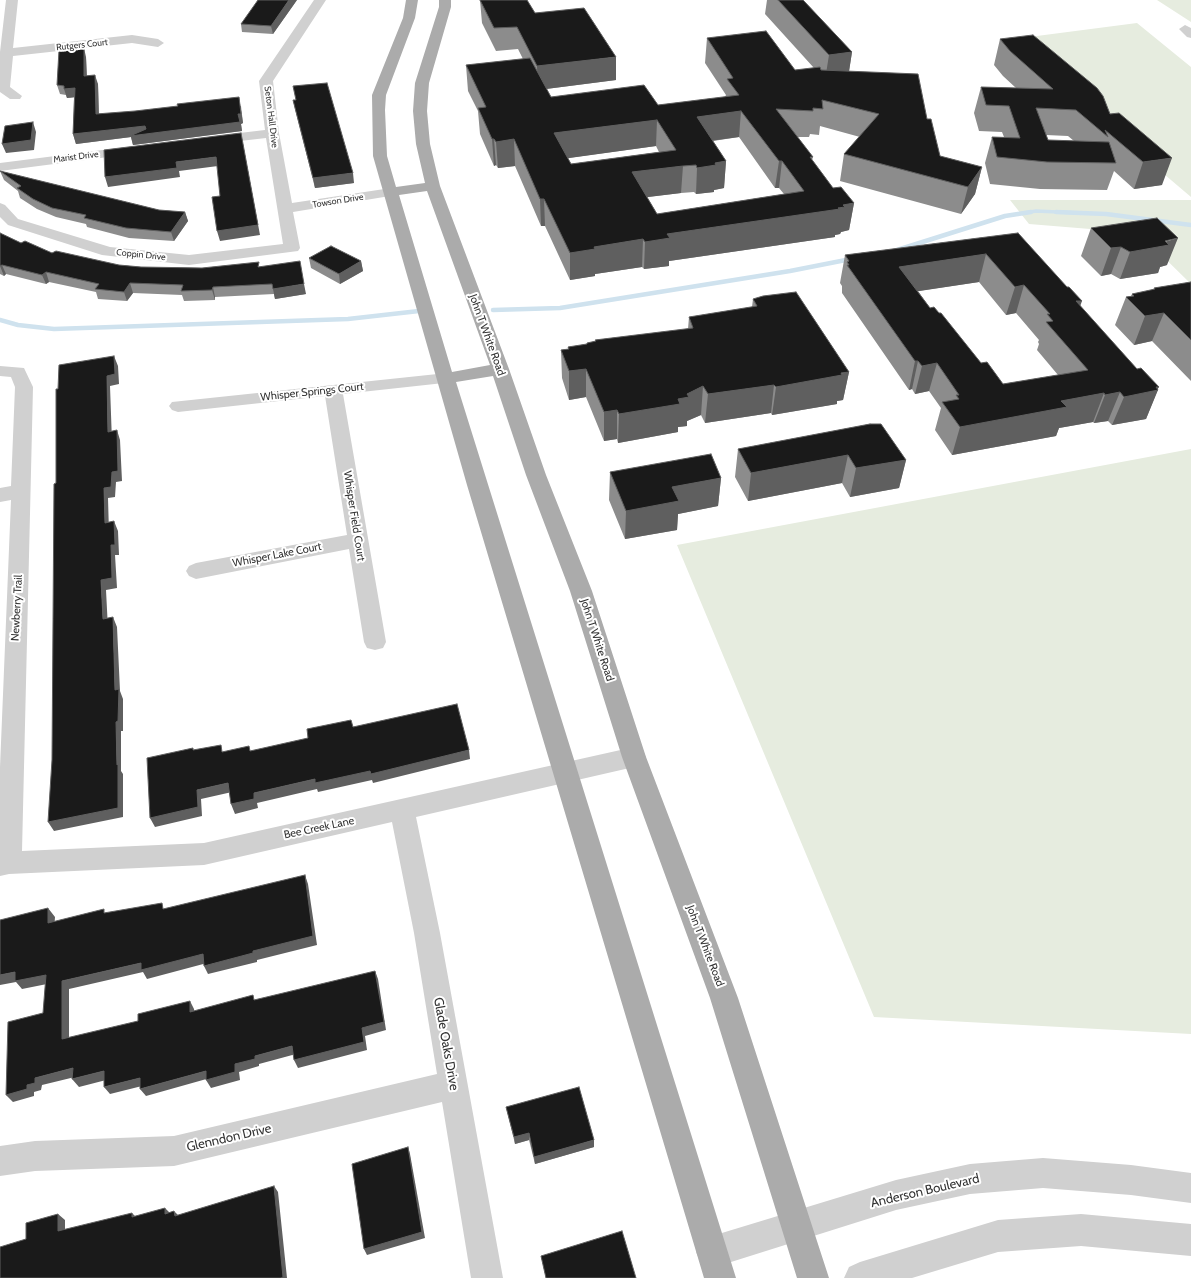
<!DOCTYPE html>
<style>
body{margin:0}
canvas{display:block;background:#fff}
</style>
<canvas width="1191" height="1278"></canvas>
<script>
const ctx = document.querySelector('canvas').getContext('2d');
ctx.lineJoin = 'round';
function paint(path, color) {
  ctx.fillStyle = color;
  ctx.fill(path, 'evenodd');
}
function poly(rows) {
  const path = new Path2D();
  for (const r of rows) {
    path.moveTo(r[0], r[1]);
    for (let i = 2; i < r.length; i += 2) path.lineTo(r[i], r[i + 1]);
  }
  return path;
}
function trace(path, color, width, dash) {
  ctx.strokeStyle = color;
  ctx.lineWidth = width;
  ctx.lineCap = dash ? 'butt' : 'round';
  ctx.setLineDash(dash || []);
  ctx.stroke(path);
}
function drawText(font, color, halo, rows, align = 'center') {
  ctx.font = font + ' Cabin,sans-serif';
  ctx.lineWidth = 4;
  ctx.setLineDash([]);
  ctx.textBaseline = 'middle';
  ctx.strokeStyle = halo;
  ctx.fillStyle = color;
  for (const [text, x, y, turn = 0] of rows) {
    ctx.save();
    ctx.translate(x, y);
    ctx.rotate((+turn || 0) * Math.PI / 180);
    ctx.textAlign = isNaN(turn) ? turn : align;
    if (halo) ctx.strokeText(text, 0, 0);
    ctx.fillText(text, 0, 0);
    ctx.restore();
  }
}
const green = poly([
 [1157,0,1191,0,1191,22],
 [1137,23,1191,67,1191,197,1006,40],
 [1010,200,1191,200,1191,284,1139,233,1029,224],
 [1191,449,1191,1034,874,1017,677,545]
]);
const streamFar1 = poly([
 [1024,213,1036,211,1080,213]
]);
const stream = poly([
 [1056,212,1106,214,1191,225],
 [897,250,1005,216,1031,212],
 [493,310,560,308,790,271,851,259],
 [0,320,18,325,54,329,348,319,419,311]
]);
const minor = poly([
 [6,0,18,0,13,48,132,35,158,39,164,43,158,47,132,43,13,56,10,87,22,96,20,99,10,99,0,92,0,52,6,0],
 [314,0,326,0,273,81,279,133,292,203,391,188,396,189,398,192,396,195,293,212,300,248,298,251,189,265,102,255,8,225,0,217,0,203,5,205,18,219,110,247,189,255,283,244,266,138,214,144,209,143,207,140,209,137,214,136,265,130,259,81,314,0],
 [1185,25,1191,28,1191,38,1187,37,1179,29,1185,25],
 [134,146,139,147,141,150,139,153,0,171,0,163,134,146],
 [0,366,24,368,33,387,22,851,204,843,634,747,642,750,646,757,642,764,634,767,416,817,440,933,503,1278,471,1278,442,1102,174,1166,35,1171,0,1176,0,1146,35,1141,174,1136,437,1074,414,933,392,822,204,865,9,874,0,876,0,767,11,500,0,502,0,488,11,486,15,387,11,377,0,376,0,366],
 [447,373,453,374,456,378,453,382,343,394,386,642,383,648,375,650,367,648,364,642,349,549,196,579,189,576,186,571,189,566,196,563,347,535,325,396,178,412,172,410,169,406,172,402,447,373],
 [1043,1158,1131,1165,1191,1173,1191,1203,1131,1195,1043,1188,970,1194,896,1210,712,1268,701,1263,696,1252,701,1241,712,1236,896,1180,970,1164,1043,1158],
 [1081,1214,1191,1224,1191,1256,1081,1246,998,1252,912,1278,844,1278,849,1267,860,1262,998,1220,1081,1214]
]);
const major = poly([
 [406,0,418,0,415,18,386,95,385,110,387,156,396,187,425,183,416,144,413,111,415,83,439,7,439,0,451,0,451,7,429,83,427,111,430,144,440,186,509,369,546,475,592,591,646,757,738,998,829,1278,797,1278,710,998,622,757,570,591,526,475,493,376,456,382,736,1278,704,1278,467,485,373,156,372,95,403,18,406,0],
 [427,191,490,365,452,372,399,195,427,191]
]);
const wall = poly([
 [297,0,273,34,242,32,241,24],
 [480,0,535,13,616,80,546,89,551,97,658,105,725,97,726,95,705,63,707,38,795,70,814,68,765,14,767,0,803,0,852,52,849,71,927,119,940,156,982,167,975,194,961,214,840,181,844,154,860,137,820,126,819,135,810,134,809,137,797,137,813,157,812,160,833,188,854,203,849,230,841,232,840,234,835,235,835,237,669,261,669,266,644,269,642,267,595,274,595,276,570,280,545,226,541,226,515,166,498,168,496,165,494,166,480,134,478,111,468,91,466,65,523,59,518,49,496,51,482,23],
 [739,137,775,188,779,188,784,194,657,214,647,197,681,193,694,192,696,194,714,192,714,190,724,188,726,161,713,141],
 [656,146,659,152,571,164,568,158],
 [1000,39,1110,114,1162,185,1134,189,1114,171,1107,190,1040,189,990,184,985,163,992,137,1004,137,1002,132,979,131,974,113,981,87,1016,88,1003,76,994,65],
 [1046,135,1068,136,1074,141,1048,140],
 [86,57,87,76,98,84,99,114,241,106,243,123,241,124,242,131,133,145,131,137,76,144,73,134,74,97,67,98,66,95,60,94,57,85],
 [293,100,354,183,315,188,295,109],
 [0,171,159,210,185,212,188,221,174,241,129,238,87,227,86,224,56,217,37,209,20,198,18,191,4,180],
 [1091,228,1167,265,1160,267,1158,273,1120,279,1111,274,1101,276,1081,256],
 [0,233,21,243,52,253,119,265,141,267,202,268,260,267,306,294,275,299,274,294,215,297,215,300,184,301,182,295,133,293,127,301,98,299,96,292,49,282,46,284,6,274,4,276,0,274],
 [1018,233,1080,306,1137,369,1158,389,1146,419,1112,425,1108,421,1094,423,1093,422,1059,428,1056,436,952,455,935,430,941,408,929,391,915,394,912,389,909,390,842,293,842,286,840,283,845,255],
 [979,282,1006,315,1016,313,1039,340,1038,342,1039,344,1037,350,1058,375,1003,384,981,363,939,313,930,308,918,291],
 [309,258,361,261,363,271,340,284,311,268],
 [1191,282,1191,381,1152,341,1134,345,1115,325,1126,297,1131,296,1132,294,1153,290,1154,288],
 [753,299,849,372,843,400,837,401,837,404,772,415,771,413,705,423,701,415,687,421,687,426,678,427,678,432,618,443,617,439,604,441,586,397,569,400,562,378,561,350,568,349,568,347,587,344,595,341,595,340,688,329,689,317,752,307],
 [870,424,906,460,899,488,850,497,842,483,748,501,735,477,738,449],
 [610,472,721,478,718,506,678,514,677,530,625,539,609,500],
 [506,1107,594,1147,535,1164,529,1140,515,1144],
 [541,1256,636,1278,546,1278]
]);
const shadedWall = poly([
 [289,0,297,0,273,34,271,26],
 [84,48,86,57,87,85,84,76],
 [852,52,848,78,825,80,829,55],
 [616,57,616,80,538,90,537,66],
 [95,75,98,84,99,123,96,114],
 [75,88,78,97,67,98,64,89],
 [239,97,243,123,241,124,242,131,133,145,131,137,76,144,73,134,238,114],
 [741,111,739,137,695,143,697,117],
 [657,120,656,146,555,160,554,133],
 [33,122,36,132,34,150,6,153,2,144],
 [241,133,260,235,220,241,217,231],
 [492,139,494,139,496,165,494,166],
 [514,139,515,166,498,168,496,142],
 [216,157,218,166,179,171,180,177,108,187,105,177,176,162],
 [1172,158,1162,185,1134,189,1143,162],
 [726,161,724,188,714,190,714,192,696,194,697,168,715,163],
 [779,161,782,161,779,188,775,188],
 [683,166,681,193,632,199,632,172],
 [982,167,975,194,961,214,968,187],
 [353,173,354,183,315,188,313,178],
 [540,199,544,199,545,226,541,226],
 [854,203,849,230,841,232,840,234,835,235,835,237,669,261,669,266,644,269,645,242,667,234,838,208,843,205],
 [185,212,188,221,174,241,171,232],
 [1178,238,1167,265,1160,267,1158,273,1120,279,1130,252],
 [643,239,642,267,595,274,595,276,570,280,570,253,594,247],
 [1121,247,1111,274,1101,276,1111,248],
 [986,254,979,282,893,295,899,267],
 [361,261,363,271,340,284,339,274],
 [2,265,6,274,4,276,0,266],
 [46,272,49,282,46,284,42,275],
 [130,283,133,293,127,301,124,292],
 [304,284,306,294,275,299,273,289],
 [1024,285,1016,313,1006,315,1015,287],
 [213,287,215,297,215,300,212,290],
 [1076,301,1082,301,1072,329],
 [1164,313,1152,341,1134,345,1145,316],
 [114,356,118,366,119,384,110,386,112,442,108,432,107,376],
 [915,361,918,361,912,389,909,390],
 [937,363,929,391,915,394,922,366],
 [586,369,586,397,569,400,569,371],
 [849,372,843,400,837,401,837,404,772,415,776,387],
 [774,385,771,413,705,423,708,394],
 [703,386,701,415,687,421,687,426,678,427,678,432,618,443,619,414,678,399,687,394],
 [1156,387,1159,387,1157,390,1158,390,1146,419,1112,425,1124,397],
 [1120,392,1108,421,1094,423,1105,395],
 [1104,393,1093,422,1059,428,1056,436,952,455,960,427,1061,401],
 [617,410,617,439,604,441,604,412],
 [117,430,120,440,122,481,116,482,115,497,108,498,109,533,105,523,104,488,112,472],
 [848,455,842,483,748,501,751,473],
 [906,460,899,488,850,497,856,468],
 [721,478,718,506,678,514,677,530,625,539,626,511,672,487],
 [114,521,118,531,119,555,115,555,117,588,106,590,108,629,103,619,101,580,111,545],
 [113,617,117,627,120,691,123,699,123,731,121,731,121,771,123,774,123,817,54,831,48,822,117,765,115,690],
 [469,750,470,759,373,783,372,780,318,792,317,789,257,803,258,808,235,814,231,804,254,793,315,779],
 [228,783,232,792,201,799,202,816,155,827,150,818,197,790],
 [305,875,308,884,317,945,257,960,257,962,208,974,204,966,253,951],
 [48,908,55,917,54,931,48,923],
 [203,954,207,963,147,979,143,972,69,989,69,1047,62,1039,62,981,141,963],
 [375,971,378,979,386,1030,365,1036,367,1050,298,1068,294,1060,362,1028],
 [15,972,46,975,52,983,22,989,16,982,0,985,0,975],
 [190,1001,194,1009,195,1020,190,1012],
 [292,1046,296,1054,259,1064,259,1066,239,1072,240,1080,211,1088,206,1080,235,1064,255,1056],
 [73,1068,79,1076,42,1085,41,1090,34,1092,34,1096,13,1102,6,1095,27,1085,35,1078],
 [104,1071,110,1079,79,1087,72,1079],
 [206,1071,210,1078,146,1096,140,1089],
 [140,1078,146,1085,110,1094,104,1087],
 [529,1133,529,1140,515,1144,514,1137],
 [594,1140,594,1147,535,1164,534,1157],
 [408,1147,410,1154,425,1238,367,1255,364,1249],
 [274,1186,278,1192,287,1278,281,1278],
 [165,1208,171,1214,165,1214],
 [174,1211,180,1217,175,1216],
 [132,1213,138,1219,132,1217],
 [58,1214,65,1220,65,1237,58,1231]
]);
const building = poly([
 [258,0,289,0,271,26,241,24,258,0],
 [480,0,527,0,535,13,584,8,616,57,537,66,517,27,494,28,480,0],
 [778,0,803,0,852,52,829,55,778,0],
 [766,31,795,70,820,67,821,70,918,74,927,119,931,119,940,156,982,167,968,187,844,154,879,114,822,100,823,109,813,108,813,111,776,109,813,157,810,157,833,188,841,187,854,203,843,205,845,207,838,208,840,209,667,234,670,238,645,242,643,239,594,247,595,249,570,253,544,199,540,199,514,139,496,142,494,139,492,139,478,108,486,107,466,65,530,58,551,97,644,85,658,105,739,95,727,79,733,78,707,38,766,31],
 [741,111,779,161,782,161,804,191,657,214,632,172,683,166,696,165,697,168,716,165,715,163,726,161,697,117,741,111],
 [657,120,676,150,571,164,554,133,657,120],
 [1033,35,1097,88,1103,96,1110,114,1119,113,1172,158,1143,162,1105,130,1108,137,1076,110,1036,108,1048,140,1109,142,1116,163,1047,162,997,157,992,137,1020,138,1009,106,986,105,981,87,1053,89,1010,51,1000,39,1033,35],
 [84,48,84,76,95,75,96,114,135,111,178,106,177,104,239,97,241,114,238,114,240,122,130,136,146,129,145,126,73,134,75,88,64,89,64,86,57,85,59,50,84,48],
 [327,83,353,173,313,178,293,100,296,100,293,86,327,83],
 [33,122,31,140,2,144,5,126,33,122],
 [241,133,258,225,217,231,212,197,220,196,216,157,176,162,177,168,105,177,104,150,241,133],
 [0,171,159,210,185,212,171,232,126,228,84,218,86,215,52,208,33,199,17,188,21,186,0,171],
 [1157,218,1178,238,1165,241,1169,245,1130,252,1121,247,1111,248,1091,228,1157,218],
 [0,233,21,243,25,241,52,253,56,251,119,265,141,267,202,268,259,262,258,267,300,261,304,284,273,289,272,284,213,287,212,290,181,291,183,285,130,283,124,292,95,289,99,284,46,272,42,275,2,265,0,266,0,233],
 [1018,233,1067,287,1069,287,1082,301,1076,301,1137,369,1141,368,1159,387,1156,387,1158,390,1124,397,1120,392,1105,395,1104,393,1061,401,1067,407,960,427,942,402,959,399,956,395,959,395,937,363,922,366,918,361,915,361,847,265,849,265,847,262,849,261,845,255,1018,233],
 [986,254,1015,287,1024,285,1050,314,1047,314,1053,321,1046,322,1088,370,1003,384,987,362,981,363,941,313,939,313,934,307,930,308,899,267,986,254],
 [331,246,361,261,339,274,309,258,331,246],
 [1191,282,1191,340,1164,313,1145,316,1126,297,1134,296,1132,294,1155,289,1154,288,1191,282],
 [796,292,849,372,841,373,842,375,776,387,774,385,708,394,703,386,687,394,689,397,678,399,680,404,619,414,617,410,604,412,586,369,569,371,561,350,569,349,568,347,587,344,587,343,596,341,595,340,693,328,689,317,757,306,753,299,763,296,796,292],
 [114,356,115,374,107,376,108,432,117,430,118,471,112,472,111,487,104,488,105,523,114,521,115,545,111,545,112,578,101,580,103,619,113,617,115,690,119,689,118,721,116,722,117,765,118,764,118,808,48,822,52,760,54,484,56,483,56,389,58,389,59,365,114,356],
 [870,424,881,424,906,460,856,468,848,455,751,473,738,449,870,424],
 [711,454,721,478,672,487,679,501,626,511,610,472,711,454],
 [457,704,469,750,371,774,370,771,315,783,315,779,254,793,254,799,231,804,228,783,197,790,198,807,150,818,147,758,193,748,193,750,221,745,222,752,249,746,250,751,308,738,307,729,351,720,353,727,457,704],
 [305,875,313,936,253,951,253,953,204,966,203,954,141,970,141,963,62,981,62,1039,138,1021,138,1014,190,1001,190,1012,253,995,254,1000,375,971,384,1022,362,1028,364,1042,294,1060,292,1046,255,1056,255,1059,235,1064,235,1072,206,1080,206,1071,140,1089,140,1078,104,1087,104,1071,72,1079,73,1068,35,1078,35,1083,27,1085,27,1089,6,1095,8,1022,43,1013,46,975,15,981,15,972,0,975,0,920,48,908,48,923,104,909,104,913,162,903,163,909,305,875],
 [579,1087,594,1140,534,1157,529,1133,514,1137,506,1107,579,1087],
 [408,1147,422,1232,364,1249,352,1164,408,1147],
 [274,1186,283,1277,281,1278,0,1278,0,1247,26,1239,26,1223,58,1214,58,1231,132,1213,132,1217,165,1208,165,1214,174,1211,175,1216,274,1186],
 [622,1231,636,1278,546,1278,541,1256,622,1231]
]);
const farStreetnames = [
 ["Rutgers Court",82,45,-6],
 ["Seton Hall Drive",271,117,83],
 ["Marist Drive",76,157,-7],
 ["Towson Drive",338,201,-9],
 ["Coppin Drive",141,255,6]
];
const streetNames = [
 ["John T White Road",487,335,70],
 ["Whisper Springs Court",312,392,-6],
 ["Whisper Field Court",354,516,81],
 ["Whisper Lake Court",277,555,-11],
 ["Newberry Trail",17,608,-87],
 ["John T White Road",597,640,72],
 ["Bee Creek Lane",319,828,-12],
 ["John T White Road",705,946,69]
];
const nearStreetnames = [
 ["Glade Oaks Drive",446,1044,80],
 ["Glenndon Drive",229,1138,-13],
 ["Anderson Boulevard",925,1191,-13]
];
paint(green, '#e6ecdf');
trace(streamFar1, '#cfe2ee', 3.5);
trace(stream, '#cfe2ee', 4.5);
paint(minor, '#d0d0d0');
paint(major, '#ababab');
paint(wall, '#8c8c8c');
paint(shadedWall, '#5f5f5f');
paint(building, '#1a1a1a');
trace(building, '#5f5f5f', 1);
drawText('9px', '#333', '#fff', farStreetnames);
drawText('11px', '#333', '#fff', streetNames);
drawText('13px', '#333', '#fff', nearStreetnames);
</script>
